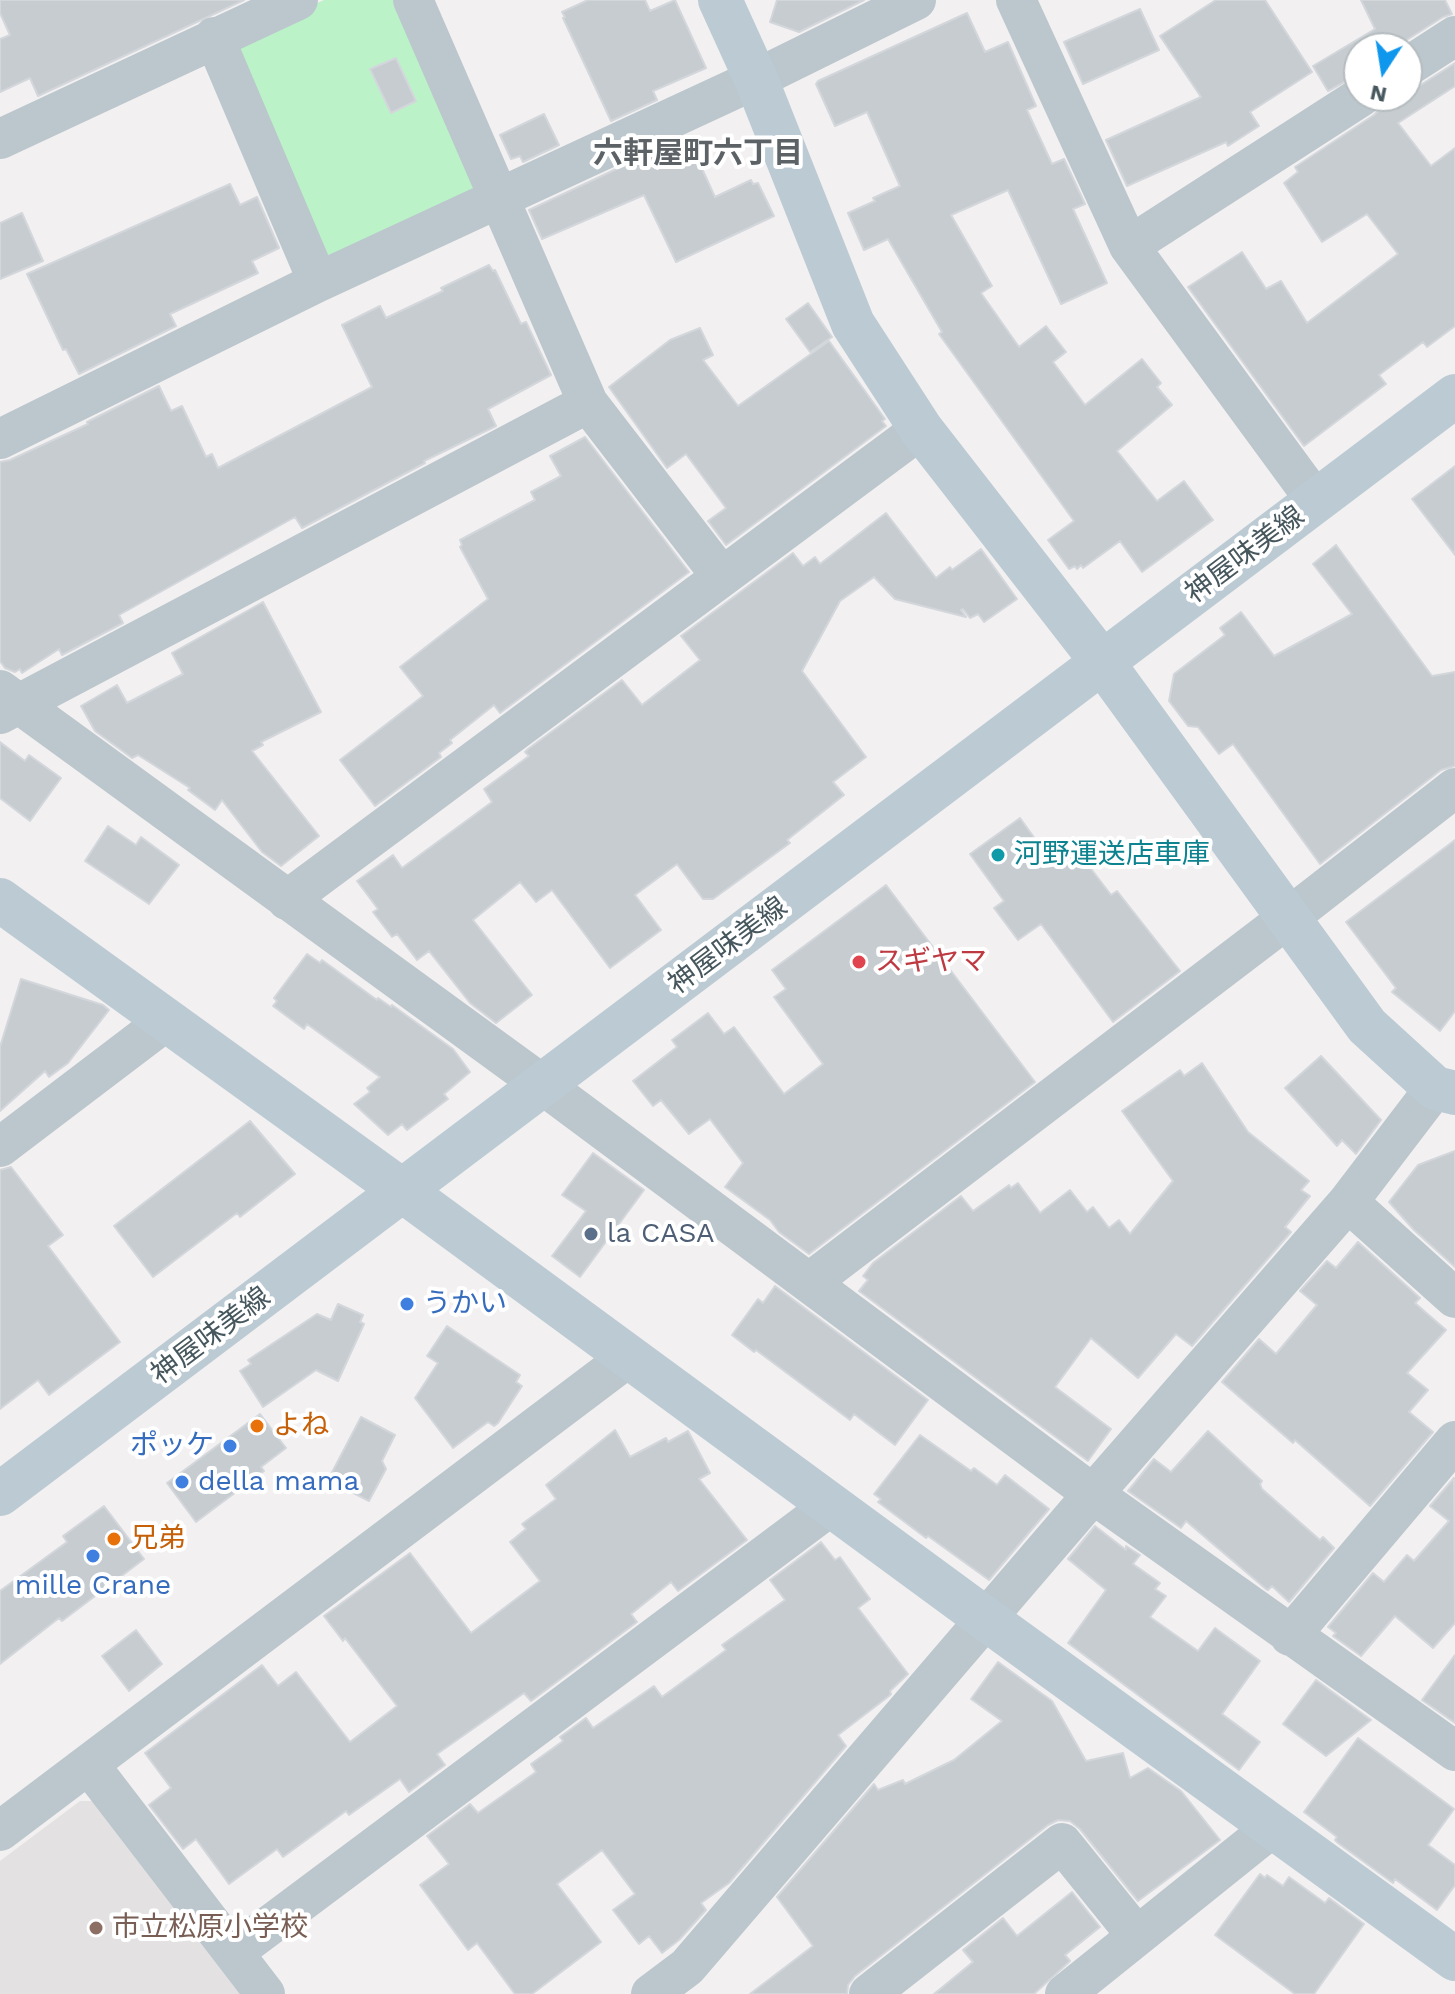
<!DOCTYPE html>
<meta charset="utf-8">
<style>
body{margin:0}
#map{position:relative;width:1455px;height:1994px;overflow:hidden;background:#f2f0f0;font-family:"Work Sans",sans-serif}
canvas{display:block}
.north{position:absolute;left:1343px;top:32px;width:80px;height:80px;box-sizing:border-box;background:#fff;border:2px solid #b5bcbf;border-radius:50%;rotate:192deg;font-size:22px;font-weight:700;line-height:32px;text-align:center;color:#47575e}
.north::after{content:'';display:block;margin:auto;width:28px;height:36px;background:#0f97ed;clip-path:polygon(50% 0,100% 100%,50% 72%,0 100%)}
</style>
<div id="map">
<canvas width="1455" height="1994"></canvas>
<div class="north">N</div>
</div>
<script>
const ctx = document.querySelector('canvas').getContext('2d');
ctx.lineJoin = 'round';
function paint(path, color) {
  ctx.fillStyle = color;
  ctx.fill(path, 'evenodd');
}
function poly(rows) {
  const path = new Path2D();
  for (const r of rows) {
    path.moveTo(r[0], r[1]);
    for (let i = 2; i < r.length; i += 2) path.lineTo(r[i], r[i + 1]);
  }
  return path;
}
function trace(path, color, width, dash) {
  ctx.strokeStyle = color;
  ctx.lineWidth = width;
  ctx.lineCap = dash ? 'butt' : 'round';
  ctx.setLineDash(dash || []);
  ctx.stroke(path);
}
function drawText(font, color, halo, rows, align = 'center') {
  ctx.font = font + ' "Work Sans","Noto Sans JP",sans-serif';
  ctx.lineWidth = 8;
  ctx.setLineDash([]);
  ctx.textBaseline = 'middle';
  ctx.strokeStyle = halo;
  ctx.fillStyle = color;
  for (const [text, x, y, turn = 0] of rows) {
    ctx.save();
    ctx.translate(x, y);
    ctx.rotate((+turn || 0) * Math.PI / 180);
    ctx.textAlign = isNaN(turn) ? turn : align;
    if (halo) ctx.strokeText(text, 0, 0);
    ctx.fillText(text, 0, 0);
    ctx.restore();
  }
}
const education = poly([
 [80,1801,95,1801,242,1994,0,1994,0,1861]
]);
const green = poly([
 [324,0,394,0,475,175,471,197,338,257,320,254,235,57,242,37]
]);
const building = poly([
 [0,0,244,0,38,96,30,78,0,92,0,39,10,35,0,13,0,0],
 [588,0,645,0,650,11,675,0,706,68,653,91,657,100,611,121,563,18,565,17,562,12,588,0],
 [777,0,864,0,799,32,770,22,777,0],
 [1216,0,1265,0,1312,72,1250,112,1259,126,1228,146,1226,142,1127,186,1106,140,1201,97,1160,36,1216,0],
 [1361,0,1445,0,1452,14,1443,17,1394,48,1359,48,1359,74,1328,91,1313,66,1375,29,1361,0],
 [1140,9,1159,50,1083,84,1064,42,1140,9],
 [967,13,985,52,1008,42,1036,106,1027,110,1052,164,1064,159,1085,204,1073,209,1107,283,1061,304,1008,190,951,215,992,286,981,293,1019,347,1046,326,1066,352,1053,362,1085,405,1142,359,1161,383,1157,387,1172,405,1117,451,1157,501,1184,481,1213,520,1142,572,1120,541,1083,568,1081,565,1077,569,1075,566,1069,569,1048,540,1074,521,939,334,942,332,888,239,864,250,848,213,875,201,873,198,900,186,867,112,835,126,816,84,818,81,967,13],
 [396,58,416,101,391,113,370,69,396,58],
 [1455,63,1455,86,1398,123,1431,166,1455,148,1455,326,1427,347,1423,342,1379,375,1386,384,1304,446,1188,287,1242,252,1266,289,1281,281,1307,323,1398,254,1367,214,1322,242,1284,183,1298,172,1295,167,1374,115,1382,107,1385,96,1407,96,1407,90,1419,86,1455,63],
 [544,114,559,145,523,162,520,156,511,159,500,135,544,114],
 [687,136,715,197,751,180,753,184,758,183,774,216,676,262,644,195,542,239,529,210,687,136],
 [230,184,240,205,257,197,279,248,252,261,258,273,170,314,176,326,79,374,66,349,63,350,27,274,230,184],
 [22,213,43,261,0,279,0,223,22,213],
 [489,265,493,271,495,270,521,324,526,322,551,375,488,409,496,426,424,461,425,463,302,528,295,517,119,615,123,623,62,655,59,649,22,673,20,669,15,672,5,668,0,661,0,462,10,460,88,424,87,422,159,386,171,411,182,406,206,457,212,454,218,468,372,387,342,325,380,306,386,318,443,291,441,288,489,265],
 [808,303,832,337,810,352,786,319,808,303],
 [700,328,713,355,703,360,738,406,829,341,885,419,882,421,886,426,726,545,708,521,726,508,686,454,667,468,609,387,670,340,700,328],
 [585,437,689,572,500,713,494,705,450,740,452,743,439,753,441,757,375,806,340,760,423,696,400,667,488,599,460,547,462,545,460,540,535,500,531,492,561,476,550,456,585,437],
 [1455,466,1455,555,1412,499,1455,466],
 [886,513,936,578,950,567,952,570,981,549,1017,599,984,622,978,614,970,618,963,609,961,610,966,617,895,599,874,577,840,601,802,671,866,757,833,782,844,795,787,840,790,843,713,899,703,899,677,864,635,895,661,930,610,968,552,890,536,902,520,882,473,920,532,995,496,1023,470,1003,429,951,417,960,397,934,392,937,373,912,378,909,357,881,393,855,402,868,492,802,484,789,529,756,525,752,528,749,622,680,642,705,700,660,681,636,793,553,803,566,815,557,820,564,886,513],
 [1336,545,1432,676,1455,672,1455,766,1441,770,1320,864,1233,744,1219,754,1198,727,1188,726,1169,701,1174,674,1225,635,1220,628,1241,612,1274,656,1352,614,1313,564,1336,545],
 [263,602,321,712,261,742,263,745,252,751,319,836,281,866,262,852,222,800,215,810,188,790,190,788,138,755,132,758,95,731,81,706,117,685,127,703,183,674,172,653,263,602],
 [0,742,25,761,29,755,61,778,30,821,0,798,0,742],
 [1020,818,1054,865,1076,849,1111,895,1117,891,1180,971,1113,1022,1041,924,1018,940,994,908,1004,901,970,854,1020,818],
 [108,826,136,845,141,837,179,865,149,904,85,861,108,826],
 [1455,840,1455,1011,1440,1031,1392,992,1396,988,1346,922,1455,840],
 [886,885,1035,1082,809,1254,779,1232,770,1220,725,1187,743,1163,710,1119,689,1134,661,1100,653,1106,633,1081,677,1047,672,1040,708,1013,724,1034,734,1027,784,1094,823,1064,774,997,786,989,772,970,886,885],
 [307,954,320,963,322,960,377,1000,378,998,391,1007,392,1005,453,1049,470,1072,444,1094,448,1099,407,1130,402,1124,388,1135,354,1104,370,1092,367,1088,380,1077,307,1024,304,1029,273,1006,277,1001,274,998,307,954],
 [21,979,103,1005,109,1010,68,1063,49,1077,45,1071,0,1111,0,1047,21,979],
 [1321,1056,1381,1120,1356,1154,1342,1140,1337,1146,1285,1088,1321,1056],
 [1202,1063,1248,1132,1309,1181,1301,1190,1310,1196,1285,1227,1291,1232,1192,1346,1176,1334,1138,1378,1091,1338,1055,1387,1111,1429,1088,1461,859,1291,868,1280,863,1276,873,1263,961,1196,973,1211,1009,1185,1011,1188,1018,1183,1040,1213,1070,1190,1087,1212,1093,1207,1109,1228,1119,1220,1130,1234,1173,1181,1122,1111,1180,1070,1184,1076,1202,1063],
 [250,1121,295,1174,240,1217,237,1213,153,1277,114,1226,250,1121],
 [1455,1151,1455,1267,1414,1230,1389,1202,1418,1165,1455,1151],
 [593,1153,644,1190,580,1277,552,1256,586,1211,562,1195,593,1153],
 [11,1167,63,1235,48,1246,120,1342,49,1395,38,1380,0,1409,0,1170,11,1167],
 [1358,1242,1420,1298,1415,1303,1446,1330,1407,1373,1428,1390,1409,1412,1433,1432,1370,1506,1295,1440,1293,1443,1222,1382,1259,1339,1276,1354,1317,1305,1300,1291,1327,1261,1336,1268,1358,1242],
 [775,1286,928,1400,895,1445,854,1414,850,1420,756,1350,754,1352,732,1335,758,1299,763,1303,775,1286],
 [338,1304,363,1315,360,1322,364,1324,338,1381,316,1370,263,1407,240,1371,251,1364,248,1360,317,1314,331,1320,338,1304],
 [447,1326,520,1375,516,1382,522,1386,498,1423,494,1426,488,1422,453,1448,415,1398,438,1363,427,1356,447,1326],
 [260,1414,286,1448,261,1467,264,1471,196,1522,167,1483,260,1414],
 [361,1417,395,1435,382,1461,386,1469,369,1501,328,1480,361,1417],
 [615,1430,630,1457,666,1438,668,1442,688,1431,710,1473,699,1479,747,1540,678,1591,671,1582,631,1614,637,1622,531,1701,524,1693,437,1754,445,1765,409,1792,400,1779,349,1815,346,1811,283,1857,277,1849,229,1884,196,1839,183,1849,149,1805,171,1788,145,1753,262,1665,278,1686,296,1672,350,1742,397,1706,345,1638,343,1641,324,1616,410,1553,471,1633,540,1581,510,1542,526,1529,522,1524,556,1499,546,1485,615,1430],
 [1208,1431,1262,1481,1260,1484,1262,1489,1320,1540,1323,1537,1334,1548,1289,1602,1272,1586,1268,1590,1266,1589,1186,1521,1181,1528,1128,1491,1154,1459,1171,1472,1208,1431],
 [920,1435,971,1471,974,1468,997,1485,1005,1475,1049,1509,989,1580,928,1536,926,1538,878,1502,881,1499,874,1494,920,1435],
 [1454,1478,1455,1623,1433,1648,1395,1616,1361,1656,1333,1636,1336,1633,1328,1627,1373,1573,1384,1582,1407,1555,1414,1561,1449,1521,1430,1506,1454,1478],
 [104,1506,144,1559,62,1621,59,1618,0,1664,0,1591,67,1542,63,1536,104,1506],
 [1095,1526,1126,1550,1126,1546,1140,1555,1133,1564,1160,1583,1155,1589,1166,1596,1150,1617,1198,1651,1215,1628,1260,1661,1222,1714,1260,1742,1239,1770,1068,1643,1106,1590,1068,1559,1095,1526],
 [821,1542,835,1560,840,1557,870,1599,858,1608,908,1674,890,1691,891,1694,889,1696,838,1735,846,1746,729,1883,701,1903,706,1910,679,1940,662,1953,649,1936,639,1944,613,1910,635,1894,602,1850,557,1884,601,1942,532,1994,515,1994,477,1943,468,1950,420,1885,449,1864,427,1836,470,1804,478,1813,536,1772,531,1764,563,1741,560,1737,586,1718,593,1728,654,1686,662,1697,726,1650,722,1645,785,1600,770,1580,821,1542],
 [136,1630,162,1664,129,1691,102,1656,136,1630],
 [1455,1655,1455,1723,1422,1700,1455,1655],
 [998,1662,1052,1701,1086,1761,1123,1753,1130,1778,1148,1768,1181,1791,1220,1840,1138,1901,1080,1829,1070,1821,1058,1820,1048,1825,855,1976,848,1985,847,1994,750,1994,813,1946,777,1897,874,1784,878,1790,903,1780,905,1784,954,1760,1002,1721,971,1699,998,1662],
 [1316,1680,1371,1720,1326,1756,1283,1724,1316,1680],
 [1358,1738,1454,1809,1428,1845,1455,1865,1455,1885,1437,1910,1395,1879,1393,1883,1338,1843,1335,1840,1337,1837,1304,1812,1358,1738],
 [1260,1874,1265,1878,1267,1875,1283,1886,1289,1877,1325,1903,1329,1898,1364,1924,1314,1994,1295,1994,1215,1935,1260,1874],
 [1072,1892,1100,1927,1065,1955,1070,1961,1034,1994,934,1994,973,1962,963,1950,1003,1918,1017,1936,1072,1892]
]);
const street = poly([
 [413,0,588,403,722,577],
 [1016,0,1129,246,1316,501],
 [214,37,318,282],
 [1407,67,1455,36],
 [0,139,298,0],
 [1129,246,1362,96],
 [0,439,318,282,756,79,916,0],
 [0,690,543,1085,1093,1494,1455,1751],
 [0,714,588,403],
 [287,900,921,429],
 [0,1147,166,1021],
 [1348,1202,1455,1298],
 [810,1282,1288,918,1455,788],
 [1290,1636,1455,1441],
 [90,1766,265,1994],
 [0,1831,630,1356],
 [234,1952,832,1505],
 [651,1994,687,1967,1093,1494,1348,1202,1435,1088],
 [869,1994,1062,1843,1137,1936],
 [1065,1994,1273,1827]
]);
const secondary = poly([
 [720,0,756,79,853,324,921,429,1103,663,1367,1026,1435,1088,1455,1093],
 [0,900,403,1191,986,1619,1455,1959],
 [0,1494,1455,396]
]);
const markers = [
 [998,855,8,"#0f9aa8"],
 [859,962,8,"#e0444e"],
 [591,1234,8,"#5c6f8a"],
 [407,1304,8,"#3f7fe0"],
 [257,1426,8,"#e8710a"],
 [230,1446,8,"#3f7fe0"],
 [182,1482,8,"#3f7fe0"],
 [114,1539,8,"#e8710a"],
 [93,1556,8,"#3f7fe0"],
 [96,1928,8,"#8d6e63"]
];
const streetNames = [
 ["神屋味美線",1245,555,-37],
 ["神屋味美線",728,946,-37],
 ["神屋味美線",211,1336,-37]
];
const cultureNames = [
 ["河野運送店車庫",1014,855]
];
const healthNames = [
 ["スギヤマ",875,962]
];
const serviceNames = [
 ["la CASA",607,1234]
];
const shopNames = [
 ["うかい",423,1304],
 ["ポッケ",214,1446,"right"],
 ["della mama",198,1482],
 ["mille Crane",93,1586,"center"]
];
const foodNames = [
 ["よね",273,1426],
 ["兄弟",130,1539]
];
const educationNames = [
 ["市立松原小学校",112,1928]
];
const neighbourhoodNames = [
 ["六軒屋町六丁目",698,154]
];
paint(education, '#e3e1e2');
paint(green, '#bcf2c8');
paint(building, '#c6ccd0');
trace(building, '#d3d7dc', 2);
trace(street, '#bbc7cd', 40);
trace(secondary, '#bbcad3', 44);
for (const [x, y, r, color] of markers) {
  const dot = new Path2D();
  dot.arc(x, y, r, 0, 2 * Math.PI);
  ctx.fillStyle = color;
  ctx.fill(dot);
  trace(dot, '#fff', 3);
}
drawText('28px', '#47575e', '#fff', streetNames);
drawText('28px', '#0d838f', '#fff', cultureNames, 'left');
drawText('28px', '#be3a42', '#fff', healthNames, 'left');
drawText('28px', '#4e5e75', '#fff', serviceNames, 'left');
drawText('28px', '#366cbe', '#fff', shopNames, 'left');
drawText('28px', '#c56008', '#fff', foodNames, 'left');
drawText('28px', '#785e54', '#fff', educationNames, 'left');
drawText('bold 30px', '#5c6265', '#fff', neighbourhoodNames);
</script>
